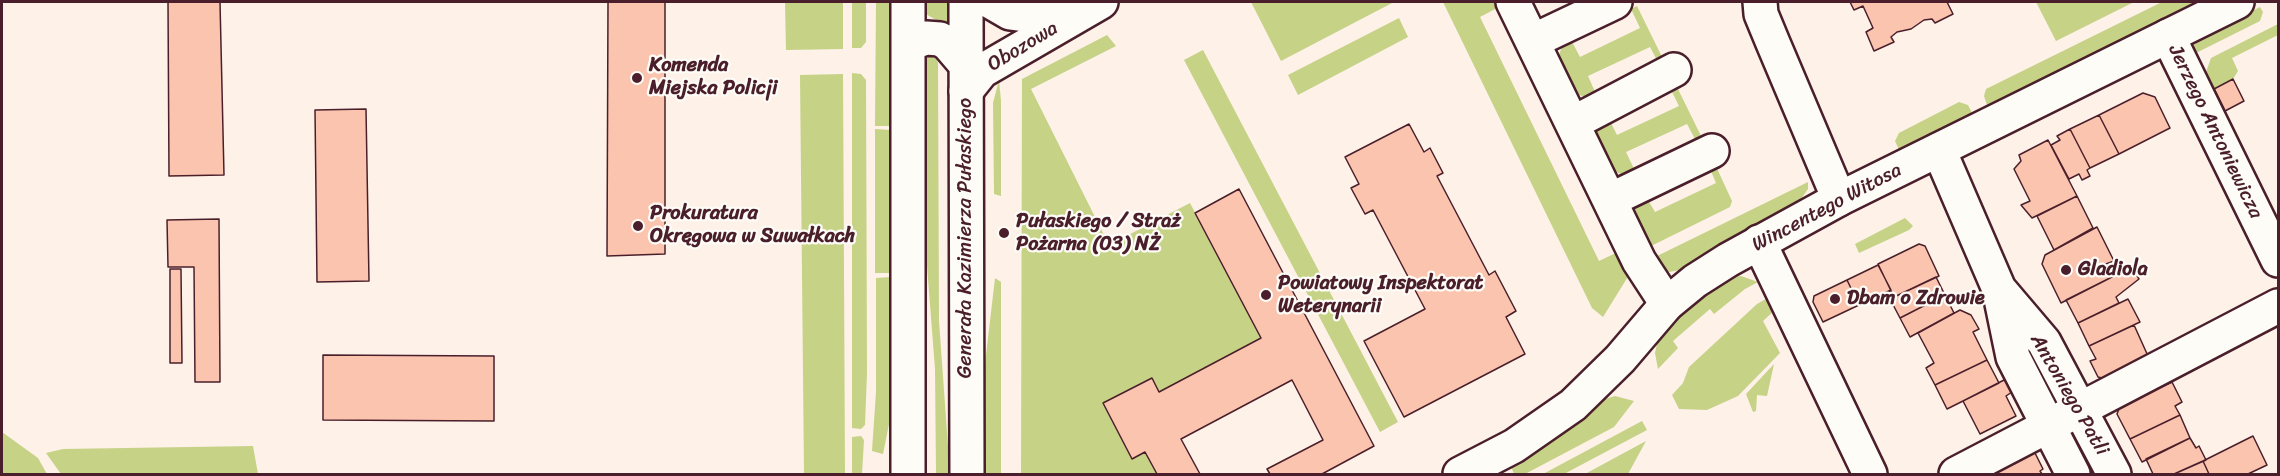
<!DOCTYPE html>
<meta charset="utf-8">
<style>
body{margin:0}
#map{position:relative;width:2280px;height:476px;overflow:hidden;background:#fdf1e8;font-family:Sriracha,sans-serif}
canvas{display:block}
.frame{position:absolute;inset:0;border:3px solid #4a1f2b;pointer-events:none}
</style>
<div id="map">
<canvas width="2280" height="476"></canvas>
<div class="frame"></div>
</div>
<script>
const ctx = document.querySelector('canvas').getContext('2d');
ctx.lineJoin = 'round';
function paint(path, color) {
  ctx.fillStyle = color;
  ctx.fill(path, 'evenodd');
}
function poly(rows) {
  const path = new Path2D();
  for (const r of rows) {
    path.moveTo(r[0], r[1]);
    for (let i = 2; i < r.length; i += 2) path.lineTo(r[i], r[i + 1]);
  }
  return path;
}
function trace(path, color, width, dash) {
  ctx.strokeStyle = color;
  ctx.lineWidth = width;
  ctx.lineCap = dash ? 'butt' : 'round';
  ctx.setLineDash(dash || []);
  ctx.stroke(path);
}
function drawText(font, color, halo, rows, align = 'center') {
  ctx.font = font + ' Sriracha,sans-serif';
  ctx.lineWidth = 4.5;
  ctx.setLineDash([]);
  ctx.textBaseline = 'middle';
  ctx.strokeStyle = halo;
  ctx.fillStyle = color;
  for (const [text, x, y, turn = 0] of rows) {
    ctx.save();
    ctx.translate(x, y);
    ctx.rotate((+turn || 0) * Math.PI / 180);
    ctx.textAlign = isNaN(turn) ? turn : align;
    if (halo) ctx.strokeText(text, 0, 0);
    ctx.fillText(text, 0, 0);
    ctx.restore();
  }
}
const green = poly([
 [785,2,843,2,843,49,786,50],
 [852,2,866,2,866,42,861,48,852,48],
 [876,2,890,2,890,126,875,126],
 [923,2,950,2,950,28,924,13],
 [1251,2,1394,2,1281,61],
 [1443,2,1496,2,1499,7,1480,17,1599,261,1618,252,1629,275,1603,317,1592,308],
 [2036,2,2134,2,2056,41],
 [2162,2,2202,2,1988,108,1984,96,1986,89],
 [1637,6,1664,61,1659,64,1650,47,1588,76,1596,94,1585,97,1574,93,1557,60,1562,47,1571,40,1580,57,1640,28,1631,9],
 [2260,7,2263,12,2260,21,2192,55,2194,45,2203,35],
 [1399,18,1408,37,1298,95,1288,75],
 [2278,24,2278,35,2232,58,2238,71,2233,79,2214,89,2206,72,2211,58],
 [1107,35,1116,46,1031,89,1109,245,1190,203,1261,338,1159,392,1151,378,1103,403,1132,459,1145,452,1157,474,1021,474,1022,79],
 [1203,50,1398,422,1380,432,1184,60],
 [929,56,936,58,938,63,939,321,950,474,936,474,935,369,923,214,924,60],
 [852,73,861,74,866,80,867,373,865,425,861,429,852,428],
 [843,74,845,474,804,474,800,75],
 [999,80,1001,101,1001,196,994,194,993,103],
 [1676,85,1702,138,1696,141,1687,124,1626,152,1635,171,1621,174,1611,170,1594,138,1599,124,1608,117,1617,135,1679,106,1670,88],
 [1959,102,1968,105,1973,115,1900,152,1895,141,1899,133],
 [875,129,891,130,890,273,875,273],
 [1714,162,1732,201,1730,207,1645,249,1632,218,1635,203,1645,195,1655,212,1716,183,1708,164],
 [1808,182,1808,189,1798,203,1685,269,1669,272,1651,259],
 [1905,218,1913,226,1909,230,1859,253,1855,244],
 [1741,276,1758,282,1745,289,1714,314,1710,309,1673,341,1678,348,1658,369,1655,353,1659,335,1689,305,1727,278],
 [891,277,890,419,883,454,872,451,876,392,876,278],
 [995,278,1001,282,1001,474,984,474,983,381],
 [1771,296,1776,309,1763,321,1780,353,1738,396,1707,410,1679,409,1672,395,1683,383,1689,367,1757,304],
 [1774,364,1767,396,1757,395,1756,411,1753,412,1746,394],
 [1615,396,1634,401,1614,427,1525,474,1514,474,1510,464,1595,402],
 [1642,421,1647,430,1564,474,1543,474],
 [2,432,38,458,47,474,2,474],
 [861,436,864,440,862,474,852,474,852,437],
 [1646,441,1628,474,1585,474],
 [253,446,258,474,61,474,46,453,63,449]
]);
const building = poly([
 [168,2,220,2,224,175,169,176,168,2],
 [608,2,665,2,665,254,607,256,608,2],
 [1850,2,1947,2,1953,14,1935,23,1932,19,1924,20,1911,29,1897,32,1891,37,1894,42,1874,51,1866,32,1873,28,1863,6,1854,10,1850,2],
 [2233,79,2244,101,2225,111,2214,89,2233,79],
 [2143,93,2155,97,2170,128,2119,154,2099,115,2143,93],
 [366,109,369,281,317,282,315,110,366,109],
 [2099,115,2119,154,2090,168,2070,129,2099,115],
 [1409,124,1424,152,1430,148,1443,173,1437,176,1489,275,1495,271,1516,311,1506,317,1525,354,1404,417,1364,341,1425,309,1373,210,1365,214,1351,188,1359,184,1345,157,1409,124],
 [2070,129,2090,168,2087,170,2090,176,2082,180,2079,174,2069,179,2051,145,2060,140,2057,136,2070,129],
 [2048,140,2077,196,2032,218,2021,205,2030,201,2014,169,2021,161,2019,155,2048,140],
 [1239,189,1374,446,1322,474,1270,474,1267,469,1323,440,1292,380,1181,439,1200,474,1157,474,1145,452,1132,459,1103,403,1152,378,1159,392,1261,338,1195,213,1239,189],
 [2077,196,2093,228,2054,250,2037,216,2077,196],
 [219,219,220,382,195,382,194,267,168,267,167,220,219,219],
 [2097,227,2114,261,2106,264,2112,277,2061,303,2042,264,2045,255,2097,227],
 [1919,244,1925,246,1939,276,1894,297,1878,264,1919,244],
 [1878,265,1891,290,1859,305,1847,280,1878,265],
 [2132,267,2139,279,2116,297,2119,303,2078,323,2066,300,2132,267],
 [170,269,181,269,182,363,170,363,170,269],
 [1936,277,1945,295,1900,318,1890,299,1936,277],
 [1847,280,1859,305,1823,322,1813,302,1814,296,1847,280],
 [1945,295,1954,313,1910,337,1900,318,1945,295],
 [2128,299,2140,322,2089,346,2078,323,2128,299],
 [1960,310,1971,315,1979,329,1973,332,1987,360,1935,385,1926,368,1934,363,1918,333,1960,310],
 [2134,325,2148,356,2124,367,2126,371,2109,380,2098,377,2090,361,2096,359,2089,346,2134,325],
 [323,355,494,356,494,421,323,420,323,355],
 [1987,360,1999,383,1947,409,1935,385,1987,360],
 [2006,379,2012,392,2006,396,2016,416,1980,434,1963,401,2006,379],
 [2172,382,2182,402,2175,406,2180,415,2130,439,2117,414,2120,406,2172,382],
 [2180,415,2190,438,2142,462,2130,439,2180,415],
 [2253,436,2267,465,2248,474,2209,474,2203,461,2253,436],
 [2190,438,2196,448,2199,446,2206,460,2174,474,2153,474,2146,459,2190,438],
 [2032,447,2043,469,2040,471,2042,474,1994,474,1991,467,2032,447],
 [2203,461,2209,474,2174,474,2203,461]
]);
const street = poly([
 [991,2,1010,13,1040,17,1073,11],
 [1513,2,1639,261,1667,304],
 [1760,2,1761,14,1773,43,1839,199],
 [2168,36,2278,260],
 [1533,41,1615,2],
 [966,91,982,71,1101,2],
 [1573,123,1674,70],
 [1939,150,1999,289,2044,342,2114,474],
 [1610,200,1712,151],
 [1759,242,1870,474],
 [2000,294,2013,357,2073,474],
 [1956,474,2278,306]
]);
const secondary = poly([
 [966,2,967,474],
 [908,44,926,38,940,39,948,44,966,65],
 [908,474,908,2],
 [1460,474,1514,446,1573,405,1620,359,1667,304,1695,281,1728,260,1839,199,2237,2]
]);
const markers = [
 [637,78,6,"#4a1f2b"],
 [638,226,6,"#4a1f2b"],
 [1004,233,6,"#4a1f2b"],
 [2066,270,6,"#4a1f2b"],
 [1266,295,6,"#4a1f2b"],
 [1835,299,6,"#4a1f2b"]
];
const streetNames = [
 ["Obozowa",1023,47,-31],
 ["Jerzego Antoniewicza",2215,132,64],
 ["Wincentego Witosa",1827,208,-28],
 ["Generała Kazimierza Pułaskiego",966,238,-90],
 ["Antoniego Patli",2069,395,60]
];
const poiNames = [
 ["Komenda",649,66],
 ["Miejska Policji",649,89],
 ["Prokuratura",650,214],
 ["Okręgowa w Suwałkach",650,237],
 ["Pułaskiego / Straż",1016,222],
 ["Pożarna (03) NŻ",1016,245],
 ["Gladiola",2078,270],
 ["Powiatowy Inspektorat",1278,284],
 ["Weterynarii",1278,307],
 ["Dbam o Zdrowie",1847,299]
];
paint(green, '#c6d286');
paint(building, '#fbc4ae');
trace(building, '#4a1f2b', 1.5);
trace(street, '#4a1f2b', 38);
trace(secondary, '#4a1f2b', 38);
trace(street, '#fdfcf7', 33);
trace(secondary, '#fdfcf7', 33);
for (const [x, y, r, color] of markers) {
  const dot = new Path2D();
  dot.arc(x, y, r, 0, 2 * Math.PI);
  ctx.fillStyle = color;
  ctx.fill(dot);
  trace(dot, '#fdfcf7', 2);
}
drawText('20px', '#4a1f2b', '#fdfcf7', streetNames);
drawText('bold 20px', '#4a1f2b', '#fdfcf7', poiNames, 'left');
</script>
